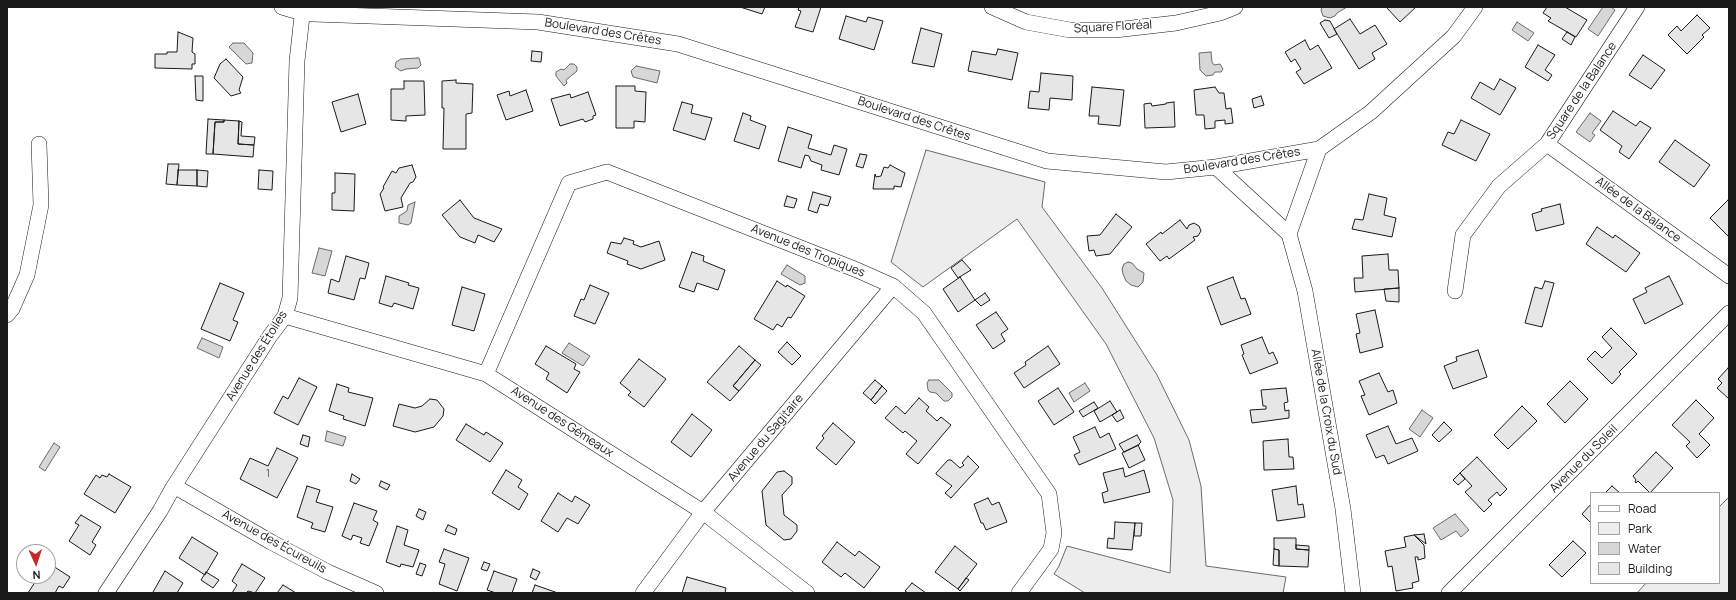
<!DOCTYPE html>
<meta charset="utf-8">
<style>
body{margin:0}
#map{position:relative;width:1736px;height:600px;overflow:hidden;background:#fff;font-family:Manrope,sans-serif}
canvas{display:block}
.frame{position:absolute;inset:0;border:8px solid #1a1a1a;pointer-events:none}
.legend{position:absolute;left:1590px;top:492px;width:130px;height:92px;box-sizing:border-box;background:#fff;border:1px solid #a3a3a3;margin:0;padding:5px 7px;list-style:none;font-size:12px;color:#1a1a1a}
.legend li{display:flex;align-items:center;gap:8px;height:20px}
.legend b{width:20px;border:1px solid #a3a3a3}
.north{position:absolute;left:16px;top:544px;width:40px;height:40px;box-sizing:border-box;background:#fff;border:1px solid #a3a3a3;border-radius:50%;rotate:177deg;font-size:11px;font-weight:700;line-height:16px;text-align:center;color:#1a1a1a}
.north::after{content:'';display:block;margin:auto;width:14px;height:18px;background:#c62828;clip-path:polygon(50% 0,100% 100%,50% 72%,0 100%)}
</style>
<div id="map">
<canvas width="1736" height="600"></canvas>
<div class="frame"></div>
<ul class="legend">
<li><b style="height:5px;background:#fff"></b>Road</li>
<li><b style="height:11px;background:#ededed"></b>Park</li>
<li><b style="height:11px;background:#d7d7d7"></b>Water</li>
<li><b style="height:11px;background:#e6e6e6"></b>Building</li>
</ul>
<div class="north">N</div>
</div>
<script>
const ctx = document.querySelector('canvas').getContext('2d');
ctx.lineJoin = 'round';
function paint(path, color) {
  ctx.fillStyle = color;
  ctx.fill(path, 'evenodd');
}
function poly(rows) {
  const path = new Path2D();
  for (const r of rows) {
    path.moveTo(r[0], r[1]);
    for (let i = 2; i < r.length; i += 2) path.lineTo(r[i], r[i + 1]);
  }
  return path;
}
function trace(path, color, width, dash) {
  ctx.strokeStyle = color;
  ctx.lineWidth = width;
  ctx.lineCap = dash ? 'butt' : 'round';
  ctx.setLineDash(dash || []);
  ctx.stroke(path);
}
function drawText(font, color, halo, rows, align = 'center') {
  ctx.font = font + ' Manrope,sans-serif';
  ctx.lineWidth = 3;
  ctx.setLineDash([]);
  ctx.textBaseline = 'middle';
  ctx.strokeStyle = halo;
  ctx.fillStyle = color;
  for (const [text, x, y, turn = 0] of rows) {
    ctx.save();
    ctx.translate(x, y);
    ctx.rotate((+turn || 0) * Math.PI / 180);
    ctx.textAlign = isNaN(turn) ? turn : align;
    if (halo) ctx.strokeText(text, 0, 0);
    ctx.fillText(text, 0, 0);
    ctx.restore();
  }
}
const green = poly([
 [926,150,1045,182,1042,207,1102,288,1157,375,1189,440,1201,486,1206,566,1286,577,1283,593,1085,593,1054,574,1059,566,1067,546,1170,573,1173,500,1154,438,1106,344,1017,219,923,287,891,262,926,150],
 [1729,497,1729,593,1637,593,1646,583,1719,583,1719,507,1729,497]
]);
const water = poly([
 [1322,7,1347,7,1337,13,1335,16,1330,18,1323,16,1321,10,1322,7],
 [1603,7,1611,7,1615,10,1598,36,1588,29,1603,7],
 [1517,22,1534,33,1528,41,1512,30,1517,22],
 [233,43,244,43,253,53,252,63,246,64,229,47,233,43],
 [1211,52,1212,62,1214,65,1220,64,1223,69,1221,72,1215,72,1213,75,1206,76,1200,70,1199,53,1211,52],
 [417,58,419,58,421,65,418,68,406,69,401,71,395,67,396,62,401,59,417,58],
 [570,64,574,64,577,67,577,71,566,80,567,83,564,86,556,76,556,72,561,69,564,70,570,64],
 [636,66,660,71,657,83,633,77,631,71,636,66],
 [1590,113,1601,121,1592,133,1595,135,1590,142,1576,132,1590,113],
 [415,202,411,223,408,225,399,223,399,216,407,211,408,205,415,202],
 [319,248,332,251,325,276,312,273,319,248],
 [1128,262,1132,263,1137,269,1144,273,1143,282,1138,287,1131,285,1126,281,1123,274,1122,269,1124,264,1128,262],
 [787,265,805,276,805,283,800,285,781,274,787,265],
 [202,338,223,347,219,358,197,348,202,338],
 [569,343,590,356,583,366,562,353,569,343],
 [929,380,939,380,952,393,952,397,948,401,944,401,936,393,930,392,928,390,927,383,929,380],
 [1085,383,1090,391,1074,402,1069,393,1085,383],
 [1422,410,1433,418,1420,437,1409,429,1422,410],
 [327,431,346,437,343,446,325,441,327,431],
 [54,443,60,447,45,471,39,467,54,443],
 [1455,514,1469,530,1461,537,1456,531,1441,540,1433,528,1455,514]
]);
const building = poly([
 [740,7,765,7,762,14,740,7],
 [799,7,821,7,813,32,795,27,801,11,798,10,799,7],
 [1386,7,1416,7,1400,22,1386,7],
 [1547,7,1565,7,1587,20,1576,37,1548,21,1551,18,1543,13,1547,7],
 [1697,15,1710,28,1702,35,1704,37,1687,54,1668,35,1677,26,1681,31,1697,15],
 [846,16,866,22,868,17,883,21,874,50,839,39,846,16],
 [1350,19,1360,34,1375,25,1387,44,1372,53,1375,59,1359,69,1334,29,1350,19],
 [1325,20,1330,21,1337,34,1329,38,1320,23,1325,20],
 [921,28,942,34,934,67,912,63,921,28],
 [178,32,193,38,192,52,195,54,195,64,192,64,192,69,155,68,155,54,167,54,167,52,177,52,178,32],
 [1567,32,1575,37,1571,45,1562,39,1567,32],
 [1305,40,1310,50,1318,45,1332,68,1304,84,1296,72,1301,69,1295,59,1291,62,1285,52,1305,40],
 [1538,45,1555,55,1545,70,1552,75,1548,81,1525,67,1538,45],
 [998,49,1018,53,1012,80,968,71,972,51,996,55,998,49],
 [532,51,542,52,541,62,531,61,532,51],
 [1643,55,1665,70,1651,89,1629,75,1643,55],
 [226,59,243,77,239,90,241,93,231,96,214,78,220,64,226,59],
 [1041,73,1073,76,1072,100,1050,98,1049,110,1028,108,1030,91,1039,92,1041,73],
 [195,76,203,76,203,101,196,100,195,76],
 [1500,79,1516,88,1500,115,1471,98,1480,82,1494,90,1500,79],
 [456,80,456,83,473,84,472,113,466,114,466,149,443,149,444,108,442,108,442,81,456,80],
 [404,81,424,81,425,115,406,116,406,121,391,120,391,89,404,89,404,81],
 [616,86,635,86,635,91,646,92,645,122,634,121,634,128,616,128,616,86],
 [1092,87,1124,90,1120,126,1098,124,1099,116,1089,116,1092,87],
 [1215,87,1219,93,1224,93,1226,109,1231,108,1233,123,1225,124,1225,120,1215,121,1215,128,1205,129,1204,115,1196,115,1194,90,1215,87],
 [526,90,533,111,506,120,497,95,509,91,510,96,526,90],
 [588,92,596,115,593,116,593,119,585,122,583,119,560,126,551,99,570,94,571,98,588,92],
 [358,94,366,124,341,132,332,102,358,94],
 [1261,96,1264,105,1254,108,1252,99,1261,96],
 [682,102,693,105,691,113,712,118,705,140,673,130,682,102],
 [1174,102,1175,127,1145,128,1144,104,1151,103,1152,106,1166,104,1166,103,1174,102],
 [1613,111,1636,126,1640,121,1651,128,1629,159,1619,152,1622,146,1600,130,1613,111],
 [743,113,751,116,750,120,766,126,759,149,734,141,743,113],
 [208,119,224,120,224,122,215,122,213,154,206,154,208,119],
 [224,120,239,121,238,144,254,145,253,157,213,154,215,122,224,122,224,120],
 [1461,120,1490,134,1476,161,1442,145,1448,132,1454,134,1461,120],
 [239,121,242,122,241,136,255,137,254,145,238,144,239,121],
 [788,127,812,135,808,148,831,155,834,145,847,149,839,175,821,170,822,165,811,161,809,156,805,155,801,168,778,161,788,127],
 [1675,140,1710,165,1694,187,1659,162,1675,140],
 [860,154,867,155,863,168,856,166,860,154],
 [168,164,179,164,177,185,166,184,168,164],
 [412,165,416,177,413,182,410,183,401,198,403,207,385,211,380,194,384,188,383,187,392,171,396,173,399,168,412,165],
 [890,165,905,173,901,187,894,186,894,189,873,189,875,174,876,177,881,176,884,167,888,168,890,165],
 [178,170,197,170,197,186,177,185,178,170],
 [197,170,208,171,207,187,197,186,197,170],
 [259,170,273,171,272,190,258,189,259,170],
 [335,173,355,174,354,211,332,210,332,193,335,193,335,173],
 [813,192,831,197,828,206,820,204,817,213,808,210,813,192],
 [1369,194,1387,198,1384,215,1396,218,1392,237,1352,229,1355,219,1363,220,1369,194],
 [787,196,797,199,794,208,784,206,787,196],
 [460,200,474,218,502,229,494,242,478,235,475,243,460,237,442,215,460,200],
 [1728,200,1729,200,1729,237,1710,218,1728,200],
 [1560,204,1564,224,1536,231,1532,214,1542,211,1541,209,1560,204],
 [1116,214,1132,227,1110,254,1096,256,1094,250,1089,251,1087,236,1100,235,1116,214],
 [1180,220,1187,229,1189,225,1194,223,1199,226,1201,231,1198,236,1193,237,1195,240,1169,259,1167,256,1160,261,1146,244,1161,232,1162,234,1180,220],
 [1597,227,1613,238,1615,235,1640,253,1626,272,1586,244,1597,227],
 [624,238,634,241,633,244,641,247,659,241,665,260,641,269,627,264,628,261,607,253,611,242,621,244,624,238],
 [692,252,704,256,703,261,725,270,718,290,697,283,694,292,679,287,692,252],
 [1388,254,1389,270,1398,270,1399,288,1355,292,1354,278,1363,278,1362,256,1388,254],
 [346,256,369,263,365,279,360,278,354,300,328,293,331,279,339,282,346,256],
 [962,260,971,270,958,278,951,268,962,260],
 [386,276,409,283,408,285,419,288,413,309,394,303,392,307,379,303,386,276],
 [1669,276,1683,304,1645,324,1633,299,1647,292,1645,288,1669,276],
 [960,277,975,300,958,312,943,289,960,277],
 [1233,277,1241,299,1245,298,1251,314,1221,325,1207,287,1233,277],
 [777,281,786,287,787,285,805,296,791,318,788,317,782,327,777,324,773,330,754,319,777,281],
 [1545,281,1554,283,1542,327,1525,323,1535,287,1542,289,1545,281],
 [220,283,244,293,233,320,238,322,230,341,201,329,220,283],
 [590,285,609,293,595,324,574,316,581,299,584,300,590,285],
 [462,287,485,294,474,331,452,325,462,287],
 [1399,288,1399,302,1386,301,1384,289,1399,288],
 [985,293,990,300,981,306,975,300,985,293],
 [1375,310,1383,347,1360,353,1356,334,1360,333,1356,314,1375,310],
 [996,312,1008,329,1001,334,1005,341,993,349,976,325,996,312],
 [1611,328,1637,354,1619,372,1621,374,1612,384,1587,359,1595,351,1602,358,1612,348,1602,337,1611,328],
 [1262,337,1269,354,1273,352,1278,363,1250,374,1242,355,1244,354,1241,345,1262,337],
 [787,342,801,356,792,365,778,352,787,342],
 [546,346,576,364,574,369,580,372,567,393,546,379,549,373,535,364,546,346],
 [739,346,755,360,733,386,739,391,730,401,707,382,739,346],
 [1048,346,1060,364,1024,388,1014,373,1026,365,1025,362,1048,346],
 [1478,350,1487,377,1453,389,1444,366,1457,361,1456,357,1478,350],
 [639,359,666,379,644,407,628,395,631,392,620,383,639,359],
 [755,360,761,365,739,391,733,386,755,360],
 [1728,368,1729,368,1729,399,1717,388,1722,383,1718,379,1728,368],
 [1379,373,1388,392,1393,390,1397,403,1369,415,1361,396,1365,395,1359,381,1379,373],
 [299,378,317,387,298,425,274,413,283,396,288,399,299,378],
 [875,380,882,386,871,400,863,393,875,380],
 [1570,381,1588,399,1565,423,1547,404,1570,381],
 [337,384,349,388,348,392,373,398,365,426,343,419,344,416,329,411,337,384],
 [882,386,887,391,875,404,871,400,882,386],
 [1058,388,1074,412,1054,425,1038,401,1058,388],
 [1286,388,1288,402,1284,403,1285,411,1289,410,1289,418,1252,423,1250,410,1266,409,1266,406,1263,406,1261,390,1286,388],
 [919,398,929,407,926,411,937,421,941,417,951,425,918,464,906,454,917,441,905,431,903,433,885,418,896,406,905,414,919,398],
 [430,399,437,400,444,409,443,416,434,427,415,432,393,426,399,404,415,408,422,406,430,399],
 [1696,400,1714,418,1699,434,1710,445,1697,458,1686,446,1690,442,1672,425,1696,400],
 [1110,401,1117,412,1100,422,1094,411,1110,401],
 [1094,402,1098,408,1083,417,1079,411,1094,402],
 [1522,406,1537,421,1508,449,1494,435,1522,406],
 [1120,410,1124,418,1117,422,1112,415,1120,410],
 [692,414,712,430,691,457,671,442,692,414],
 [1444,422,1452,430,1439,442,1432,435,1444,422],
 [833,423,855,442,836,465,816,448,824,438,822,436,833,423],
 [466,424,484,435,486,432,503,443,490,462,456,440,466,424],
 [1388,426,1396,444,1412,438,1418,451,1388,464,1384,455,1376,458,1366,435,1388,426],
 [1095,427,1100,438,1109,433,1116,449,1079,465,1074,455,1080,452,1073,437,1095,427],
 [303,435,310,437,308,447,300,444,303,435],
 [1137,435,1141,442,1139,444,1139,445,1124,452,1119,444,1137,435],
 [1288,439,1289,457,1293,457,1294,469,1264,470,1263,441,1288,439],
 [1138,445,1145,460,1129,468,1122,453,1138,445],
 [277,448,298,458,277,498,240,479,250,458,268,466,277,448],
 [1656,452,1673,468,1650,493,1638,481,1636,483,1635,482,1636,480,1633,476,1656,452],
 [968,456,979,467,951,498,945,493,952,486,936,474,936,473,948,460,951,460,960,468,964,465,962,463,968,456],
 [1477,457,1507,489,1500,496,1497,492,1488,500,1492,504,1484,512,1465,492,1472,486,1460,473,1477,457],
 [1123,468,1125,477,1144,470,1150,492,1104,503,1102,493,1108,491,1103,473,1123,468],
 [506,470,522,480,518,487,528,494,519,510,492,493,506,470],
 [784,471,792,477,792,484,782,495,784,515,797,525,797,531,791,539,784,540,766,525,762,491,777,472,784,471],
 [1460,473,1465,479,1458,485,1453,480,1460,473],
 [109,474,131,487,115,513,84,494,96,475,100,478,102,475,107,477,109,474],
 [352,474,360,479,356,484,350,481,352,474],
 [381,481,390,485,387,490,379,486,381,481],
 [307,486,320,490,316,502,333,507,325,532,311,528,313,523,297,517,307,486],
 [1296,486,1298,505,1303,504,1305,517,1277,521,1272,490,1296,486],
 [1612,486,1620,493,1605,493,1612,486],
 [558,493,572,502,575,496,590,505,578,524,567,518,558,532,541,521,558,493],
 [988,498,992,505,999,502,1007,522,986,530,983,523,981,523,974,504,988,498],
 [354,503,377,511,373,520,378,523,369,546,360,543,362,538,353,535,351,540,342,536,354,503],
 [1591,504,1591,523,1582,514,1591,504],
 [419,509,426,512,423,520,416,516,419,509],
 [81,515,101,527,92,542,96,545,90,555,69,541,79,525,75,523,81,515],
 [1115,522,1135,523,1132,550,1107,548,1108,538,1114,539,1115,522],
 [1135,523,1142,523,1141,536,1134,536,1135,523],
 [448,525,457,529,455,535,445,531,448,525],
 [397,526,408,530,404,545,419,550,413,567,401,564,400,567,386,562,397,526],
 [1424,534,1426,544,1414,535,1424,534],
 [1414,535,1424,545,1425,558,1418,560,1418,557,1415,557,1419,581,1412,583,1413,588,1396,591,1392,566,1388,567,1385,551,1406,547,1404,537,1414,535],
 [192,537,218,553,205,575,179,558,192,537],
 [1274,538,1296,538,1296,549,1309,550,1308,567,1279,566,1279,550,1274,549,1274,538],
 [1573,541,1586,553,1562,577,1549,565,1573,541],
 [837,542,855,556,859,551,880,567,864,588,845,573,841,577,822,562,837,542],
 [1296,545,1309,546,1309,550,1296,549,1296,545],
 [955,546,977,564,958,589,935,572,955,546],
 [444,549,469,558,457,591,439,584,445,564,439,562,444,549],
 [1274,549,1279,550,1279,566,1273,565,1274,549],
 [484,562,490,564,487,571,481,569,484,562],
 [420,563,426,565,422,576,416,574,420,563],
 [50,564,70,577,63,588,59,586,55,593,28,593,39,576,48,576,48,567,50,564],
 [242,564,265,578,255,593,248,591,246,593,232,593,237,585,232,581,242,564],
 [533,569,540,572,536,580,530,577,533,569],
 [165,571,183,583,177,593,154,593,153,592,165,571],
 [494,571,517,579,512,593,496,593,487,590,494,571],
 [206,572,219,580,213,588,201,580,206,572],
 [687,577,726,588,725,593,682,593,687,577],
 [966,578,969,580,960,591,958,589,966,578],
 [912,583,926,593,908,593,905,591,912,583],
 [283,585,296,593,277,593,283,585],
 [535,585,558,593,532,593,535,585]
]);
const street = poly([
 [282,7,302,13,313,14,538,22,678,44,1047,161,1166,172,1216,167,1319,149,1371,112,1454,36,1475,7],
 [992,7,1026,22,1070,30,1115,30,1176,23,1220,13,1235,7],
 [1547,144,1729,276],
 [1319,149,1289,234,1305,291,1343,509,1353,593],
 [1216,167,1289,234],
 [1455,291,1463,235,1499,186,1547,144,1637,7],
 [7,315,12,309,27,275,41,205,39,144],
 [285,316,486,374,703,512,807,593],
 [486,374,569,183,607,172,857,270,893,286,924,313,1049,494,1054,533,1051,549,1019,593],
 [174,486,271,542,328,572,376,593],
 [106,593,160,511,174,486,270,336,285,316,290,298,297,61,303,7],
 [643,593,703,512,893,286],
 [1449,593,1729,313]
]);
const numberNames = [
 ["1",268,474]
];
const streetNames = [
 ["Square Floréal",1113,27,-3],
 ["Boulevard des Crêtes",603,32,9],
 ["Square de la Balance",1582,91,-56],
 ["Boulevard des Crêtes",914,119,18],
 ["Boulevard des Crêtes",1242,161,-9],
 ["Allée de la Balance",1638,210,36],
 ["Avenue des Tropiques",808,251,22],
 ["Avenue des Étoiles",257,356,-58],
 ["Allée de la Croix du Sud",1326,412,80],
 ["Avenue des Gémeaux",562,422,33],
 ["Avenue du Sagitaire",766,438,-50],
 ["Avenue du Soleil",1584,459,-45],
 ["Avenue des Écureuils",274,542,29]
];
paint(green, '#ededed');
trace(green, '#6a6a6a', 1);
paint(water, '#d7d7d7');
trace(water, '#6a6a6a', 1);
paint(building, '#e6e6e6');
trace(building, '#1a1a1a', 1);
trace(street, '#1a1a1a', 16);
trace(street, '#fff', 15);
drawText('10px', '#4d4d4d', null, numberNames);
drawText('12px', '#1a1a1a', '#fff', streetNames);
</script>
